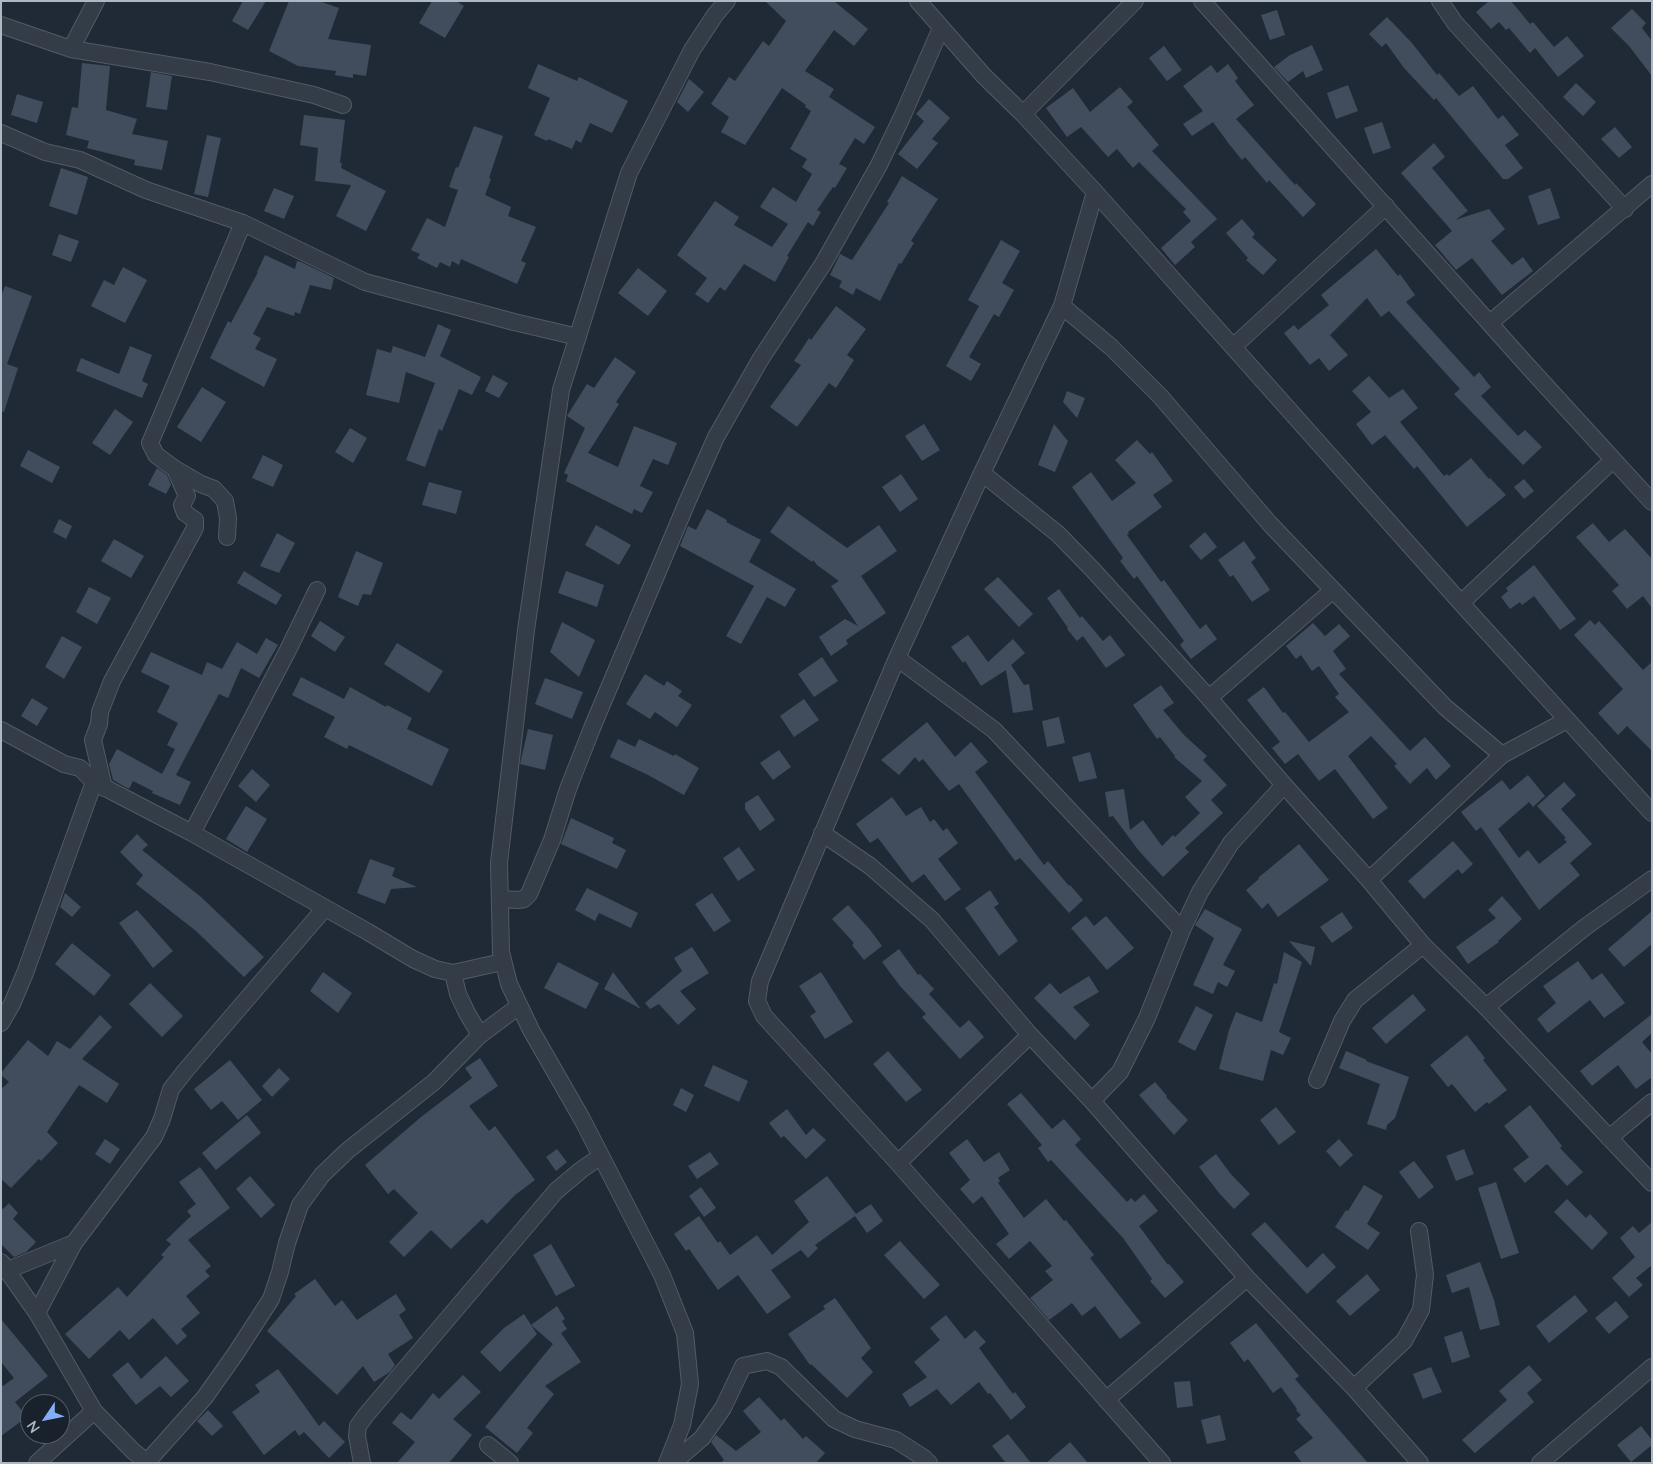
<!DOCTYPE html>
<style>
body{margin:0}
#map{position:relative;width:1653px;height:1464px;overflow:hidden;background:#202a37;font-family:Lato,sans-serif}
canvas{display:block}
.frame{position:absolute;inset:0;border:2px solid #aeb7c4;pointer-events:none}
.north{position:absolute;left:20px;top:1394px;width:50px;height:50px;box-sizing:border-box;background:#19212c;border:1px solid #555d69;border-radius:50%;rotate:236deg;font-size:14px;font-weight:700;line-height:20px;text-align:center;color:#aeb7c4}
.north::after{content:'';display:block;margin:auto;width:18px;height:22px;background:#82aef6;clip-path:polygon(50% 0,100% 100%,50% 72%,0 100%)}
</style>
<div id="map">
<canvas width="1653" height="1464"></canvas>
<div class="frame"></div>
<div class="north">N</div>
</div>
<script>
const ctx = document.querySelector('canvas').getContext('2d');
ctx.lineJoin = 'round';
function paint(path, color) {
  ctx.fillStyle = color;
  ctx.fill(path, 'evenodd');
}
function poly(rows) {
  const path = new Path2D();
  for (const r of rows) {
    path.moveTo(r[0], r[1]);
    for (let i = 2; i < r.length; i += 2) path.lineTo(r[i], r[i + 1]);
  }
  return path;
}
function trace(path, color, width, dash) {
  ctx.strokeStyle = color;
  ctx.lineWidth = width;
  ctx.lineCap = dash ? 'butt' : 'round';
  ctx.setLineDash(dash || []);
  ctx.stroke(path);
}
const building = poly([
 [243,1,266,1,248,30,232,21],
 [289,1,319,1,339,8,328,39,371,45,366,76,353,74,353,78,335,75,336,71,298,66,269,51],
 [432,1,456,1,464,6,445,38,419,23],
 [765,1,834,1,868,29,854,46,834,30,805,71,834,89,829,97,875,127,864,144,855,138,839,164,847,168,835,188,833,187,817,210,821,212,813,226,808,222,787,256,789,257,775,282,744,264,725,291,720,287,708,303,695,294,707,278,677,255,715,201,739,217,734,225,772,247,788,224,760,207,773,187,796,202,812,174,802,167,807,159,790,149,811,111,805,107,806,105,782,88,745,145,721,132,729,117,711,104,729,77,735,81,763,41,769,46,786,21],
 [1489,1,1511,1,1530,24,1533,22,1554,47,1567,36,1584,56,1558,77,1535,48,1530,53,1509,28,1506,30,1499,22,1491,29,1476,12],
 [1632,9,1646,23,1642,28,1652,41,1652,76,1629,46,1611,28],
 [1277,10,1285,35,1270,40,1261,15],
 [1387,17,1412,43,1437,75,1439,73,1459,96,1473,86,1498,119,1503,115,1519,135,1505,145,1523,168,1508,179,1503,179,1436,98,1434,100,1404,68,1386,43,1382,47,1369,34],
 [1312,45,1323,70,1306,78,1303,71,1288,82,1274,67,1290,55],
 [1164,46,1182,70,1167,81,1149,58],
 [82,63,110,66,106,110,137,119,132,134,168,141,162,170,134,165,135,160,87,148,89,141,66,135,72,107,78,108],
 [538,64,577,81,579,77,628,101,612,133,590,123,581,143,576,140,572,149,548,139,547,141,534,135,550,98,528,88],
 [1228,64,1238,78,1235,81,1254,105,1236,119,1295,185,1296,183,1316,204,1303,217,1269,180,1267,183,1245,157,1242,160,1229,144,1213,122,1192,136,1183,124,1203,111,1183,86,1211,65,1217,73],
 [151,72,172,76,167,110,146,107],
 [689,79,704,92,688,112,677,102],
 [1576,83,1596,102,1583,116,1563,97],
 [1348,85,1358,111,1336,119,1327,93],
 [1120,87,1133,102,1127,107,1159,145,1152,151,1217,219,1191,242,1195,247,1175,265,1161,248,1191,221,1183,212,1186,209,1139,162,1133,168,1117,149,1108,157,1081,127,1067,137,1046,108,1073,88,1090,112],
 [17,94,43,102,37,123,11,115],
 [929,99,950,118,932,139,938,143,917,169,898,154,924,121,916,114],
 [304,115,345,120,340,163,342,163,341,168,386,191,366,231,336,216,351,185,315,181,318,148,300,145],
 [1382,122,1391,148,1373,154,1364,128],
 [474,126,503,136,489,178,491,179,485,195,511,207,508,216,536,227,521,261,526,263,517,284,461,259,459,265,452,261,450,267,440,262,437,268,417,258,420,254,411,250,427,218,445,227,458,190,449,187,456,167,458,168],
 [1615,127,1632,147,1619,158,1601,139],
 [207,135,221,138,208,197,194,194],
 [1434,143,1445,157,1432,168,1468,211,1455,220,1489,209,1505,229,1491,241,1512,265,1523,257,1533,271,1502,295,1472,258,1456,270,1435,245,1452,231,1401,173],
 [61,168,88,177,77,215,49,206],
 [902,176,938,199,911,241,914,243,901,264,899,263,880,301,856,288,853,295,839,287,842,281,830,275,840,254,852,260,889,203,887,202],
 [274,188,294,196,284,219,264,211],
 [1550,188,1560,218,1538,225,1528,196],
 [1242,219,1255,234,1252,237,1277,260,1263,275,1246,260,1248,258,1226,233],
 [59,234,79,241,71,262,52,255],
 [1001,240,1020,251,1002,283,1014,290,999,317,994,314,969,357,981,364,971,381,946,366,979,306,968,300],
 [1376,249,1398,276,1400,274,1415,295,1406,302,1474,377,1479,372,1491,387,1481,396,1518,436,1525,430,1542,447,1523,465,1454,394,1460,389,1389,311,1381,317,1367,298,1330,335,1348,355,1329,371,1319,358,1310,365,1284,333,1294,325,1298,330,1329,305,1321,295],
 [265,255,295,269,297,261,301,262,334,278,331,290,310,285,300,314,295,312,294,316,267,307,253,334,261,338,255,349,277,359,264,387,210,358,228,321,231,323,258,272,257,272],
 [123,267,147,280,125,323,91,306,104,280,114,285],
 [638,268,667,291,648,316,618,293],
 [5,286,32,296,7,364,18,368,4,412,1,411,1,296],
 [836,306,866,329,847,355,854,360,836,388,829,383,797,427,770,407,801,365,794,361,809,338,811,340],
 [438,324,451,330,440,356,481,377,472,395,459,389,442,431,439,429,425,467,406,460,435,383,406,372,399,403,366,395,377,349,391,353,393,346,425,357],
 [130,346,152,355,142,381,148,384,142,398,76,371,81,358,119,374],
 [615,357,636,372,616,402,619,404,588,453,618,467,634,426,677,443,668,465,653,459,640,486,653,492,642,513,634,509,632,514,566,481,568,475,564,473,585,428,567,416,587,384,594,388],
 [493,375,508,383,499,398,485,391],
 [1369,376,1389,398,1403,389,1418,408,1400,422,1444,476,1447,474,1449,476,1471,458,1489,479,1490,478,1506,495,1467,527,1417,466,1414,469,1385,435,1372,445,1356,424,1371,412,1352,391],
 [202,387,226,402,201,442,177,427],
 [1067,391,1085,398,1077,418,1063,402],
 [115,409,133,422,110,455,92,443],
 [924,424,940,450,922,461,905,436],
 [1054,424,1068,441,1055,472,1038,465],
 [350,428,367,438,353,463,335,452],
 [1137,440,1150,454,1152,452,1173,481,1153,495,1162,507,1128,532,1129,533,1127,535,1161,582,1164,580,1200,629,1206,624,1217,639,1191,659,1180,645,1184,641,1137,576,1134,579,1120,561,1123,558,1072,487,1091,472,1112,501,1136,483,1115,460],
 [28,450,60,467,52,483,20,466],
 [263,455,283,465,273,487,252,478],
 [157,468,167,475,171,485,166,494,148,485],
 [901,474,918,499,900,512,882,487],
 [1524,479,1534,491,1524,499,1514,487],
 [429,482,462,491,456,514,422,505],
 [788,506,847,548,879,525,897,551,861,576,886,613,846,640,848,644,831,656,819,637,845,619,858,626,831,586,839,581,817,565,813,560,812,562,770,532],
 [707,509,727,520,726,522,761,540,749,562,796,589,785,607,767,597,741,644,726,636,754,586,680,546,688,526,696,530],
 [59,519,72,526,66,539,53,532],
 [1593,523,1609,542,1625,529,1652,559,1652,608,1643,596,1627,609,1612,591,1619,585,1576,537],
 [596,525,631,545,619,565,585,545],
 [1205,532,1217,547,1201,560,1189,546],
 [277,533,295,543,279,573,260,566],
 [114,539,144,556,131,578,101,561],
 [1244,541,1256,558,1251,562,1270,590,1252,602,1233,575,1230,577,1218,560],
 [356,551,383,563,371,595,363,594,358,606,338,597],
 [1534,565,1576,619,1560,630,1534,596,1522,605,1520,602,1510,609,1501,597,1508,591,1506,588],
 [244,571,282,595,276,605,237,583],
 [566,571,604,585,597,607,558,593],
 [998,577,1033,614,1019,627,984,589],
 [89,587,111,598,97,624,76,612],
 [1059,589,1080,618,1082,616,1103,641,1110,635,1125,655,1106,668,1083,636,1077,641,1067,629,1068,628,1047,598],
 [1590,620,1595,625,1599,621,1643,670,1652,662,1652,751,1627,726,1618,735,1598,713,1623,689,1574,635],
 [320,621,345,637,335,652,311,636],
 [562,622,595,640,579,677,550,652],
 [1313,623,1325,636,1339,624,1350,636,1333,651,1346,669,1339,674,1410,751,1425,737,1451,766,1436,780,1427,768,1410,784,1394,766,1397,764,1371,736,1348,756,1388,808,1373,819,1335,769,1319,781,1298,754,1285,764,1272,748,1280,742,1247,700,1264,687,1283,713,1285,712,1309,742,1349,712,1335,697,1339,694,1319,666,1312,671,1301,655,1296,659,1286,646],
 [968,635,988,662,1013,639,1025,653,1011,665,1024,685,1029,684,1033,710,1013,713,1006,670,981,686,965,661,963,663,951,647],
 [62,636,82,647,64,679,45,667],
 [266,638,278,645,259,678,241,668,228,698,219,694,176,775,191,782,180,805,152,793,153,791,133,781,129,789,113,780,109,764,117,749,162,774,175,749,167,745,178,723,157,712,170,686,141,672,151,652,202,675,207,662,222,669,237,642,257,654],
 [397,643,443,671,429,693,384,664],
 [822,657,838,681,814,697,798,674],
 [645,674,664,686,667,681,682,691,678,696,692,705,677,727,655,712,650,719,626,704],
 [301,677,344,699,350,687,386,707,387,705,412,718,407,729,449,749,432,786,349,745,347,749,324,737,335,717,292,695],
 [545,678,583,692,572,719,535,704],
 [1161,685,1174,703,1163,710,1184,735,1207,756,1203,760,1227,785,1211,800,1223,813,1185,848,1189,852,1163,877,1139,851,1113,816,1109,817,1105,792,1124,789,1130,830,1143,820,1162,846,1173,835,1175,837,1200,813,1185,797,1202,781,1174,757,1175,756,1160,737,1157,739,1133,705],
 [32,698,48,708,37,726,21,716],
 [804,699,819,720,794,737,780,716],
 [1059,717,1065,743,1047,747,1042,721],
 [927,722,955,757,971,742,988,762,975,772,1044,865,1048,861,1069,886,1070,885,1083,900,1069,913,1020,858,1015,861,959,784,949,791,923,759,919,762,915,757,899,775,881,760],
 [528,729,553,735,545,770,520,764],
 [618,739,635,747,639,739,674,756,675,754,699,768,684,795,648,775,610,757],
 [779,750,791,767,773,780,760,763],
 [1090,752,1097,778,1079,782,1072,757],
 [252,769,270,785,256,802,238,786],
 [1528,775,1545,796,1533,807,1529,802,1498,829,1519,858,1528,850,1539,864,1567,842,1564,839,1566,838,1537,806,1564,782,1576,795,1561,809,1592,844,1570,863,1580,875,1539,910,1481,827,1476,831,1461,812,1502,780,1510,790],
 [758,795,775,820,760,831,745,809,745,803],
 [892,797,906,816,921,807,930,822,934,819,943,831,947,828,958,843,938,859,961,889,945,901,924,874,912,883,878,838,870,843,856,824],
 [246,806,267,819,247,852,226,839],
 [571,818,614,838,612,843,626,850,617,869,561,844],
 [137,834,148,845,142,850,201,897,264,957,244,977,196,931,136,884,143,875,120,852],
 [1453,841,1473,864,1462,874,1458,869,1424,899,1408,881],
 [1299,844,1329,880,1278,917,1268,903,1262,909,1246,890,1259,879,1258,878],
 [739,847,755,870,738,881,723,858],
 [370,859,395,868,392,876,417,887,391,889,385,904,357,893],
 [587,888,638,913,631,928,599,913,595,921,575,910],
 [990,890,999,904,994,907,1018,941,999,956,965,908],
 [65,893,81,907,72,917,60,907],
 [712,893,731,921,714,932,695,904],
 [1502,896,1522,919,1498,941,1499,942,1468,964,1456,947,1496,918,1488,910],
 [848,905,871,931,882,946,864,960,852,945,854,943,832,919],
 [1205,909,1242,929,1223,965,1235,971,1227,987,1218,982,1213,994,1193,985,1214,938,1195,925],
 [137,910,173,951,153,968,119,923],
 [1652,911,1652,944,1624,967,1608,949],
 [1342,912,1353,928,1332,943,1320,927],
 [1086,916,1094,926,1106,916,1134,948,1107,970,1071,928],
 [1289,941,1315,947,1311,966],
 [72,943,111,975,94,996,55,964],
 [692,947,709,973,680,991,696,1009,678,1025,659,1004,650,1009,645,1003,682,971,674,958],
 [899,949,918,975,920,974,934,989,929,994,960,1028,969,1020,984,1037,960,1059,922,1017,926,1014,900,986,882,962],
 [1284,952,1302,962,1279,1032,1291,1038,1283,1055,1271,1050,1263,1081,1219,1069,1229,1030,1236,1012,1262,1022,1274,983,1277,984],
 [1578,961,1592,980,1602,973,1625,1003,1604,1018,1590,1000,1548,1033,1537,1019,1556,1003,1543,986],
 [558,962,599,983,586,1009,544,988],
 [323,972,352,993,338,1013,310,991],
 [613,972,641,1009,604,989],
 [821,972,853,1022,825,1039,810,1016,816,1012,799,986],
 [1089,976,1099,992,1073,1007,1090,1025,1075,1040,1034,998,1050,983,1060,994],
 [150,983,183,1016,162,1037,129,1004],
 [1413,994,1426,1010,1386,1044,1372,1028],
 [1196,1006,1213,1015,1195,1051,1178,1042],
 [1652,1014,1652,1033,1642,1042,1652,1054,1652,1077,1636,1089,1618,1065,1592,1086,1580,1071],
 [100,1015,112,1027,82,1059,119,1084,107,1103,79,1085,47,1132,58,1143,41,1161,39,1159,11,1188,1,1179,1,1089,9,1082,1,1075,1,1073,28,1040,48,1056,57,1041,70,1049],
 [1467,1035,1485,1058,1483,1060,1507,1090,1489,1104,1487,1102,1475,1112,1452,1084,1448,1087,1430,1065],
 [888,1051,922,1090,906,1102,873,1064],
 [1346,1051,1367,1060,1366,1061,1409,1077,1395,1118,1387,1125,1386,1130,1367,1124,1380,1084,1339,1068],
 [480,1058,498,1086,469,1106,489,1131,495,1126,535,1180,515,1195,487,1224,482,1219,451,1249,431,1230,404,1257,389,1242,418,1213,394,1189,388,1194,365,1165,421,1117,472,1078,465,1068],
 [230,1060,262,1100,238,1120,222,1101,211,1110,194,1089],
 [713,1065,748,1081,739,1102,704,1086],
 [279,1068,290,1079,272,1097,262,1086],
 [1155,1082,1167,1096,1166,1097,1188,1120,1174,1135,1139,1095],
 [681,1088,694,1095,686,1112,673,1105],
 [1021,1093,1052,1129,1064,1119,1081,1139,1075,1145,1127,1202,1131,1198,1135,1202,1144,1194,1158,1211,1139,1226,1168,1265,1169,1264,1184,1282,1165,1298,1150,1281,1152,1279,1123,1238,1051,1160,1048,1162,1038,1148,1042,1145,1007,1104],
 [1530,1105,1562,1146,1560,1148,1583,1172,1567,1186,1547,1164,1525,1183,1513,1169,1529,1157,1504,1126],
 [1276,1107,1296,1132,1279,1145,1260,1120],
 [787,1109,806,1135,813,1128,826,1140,806,1159,784,1136,781,1138,769,1123],
 [247,1115,261,1133,216,1170,202,1153],
 [105,1139,120,1149,110,1164,95,1154],
 [967,1139,984,1162,999,1152,1010,1170,998,1178,1000,1181,998,1183,1024,1218,1046,1199,1064,1221,1066,1220,1094,1255,1090,1258,1141,1323,1120,1339,1095,1306,1082,1316,1072,1303,1049,1320,1030,1298,1053,1280,1045,1271,1052,1266,1030,1241,1009,1259,996,1244,1009,1234,982,1196,973,1204,960,1189,970,1180,949,1153],
 [1339,1139,1353,1155,1340,1167,1326,1151],
 [557,1149,567,1162,556,1171,546,1157],
 [1464,1149,1474,1174,1456,1181,1446,1156],
 [710,1152,719,1164,697,1179,688,1166],
 [1216,1154,1230,1173,1250,1194,1234,1209,1219,1193,1199,1167],
 [1414,1161,1434,1187,1419,1199,1399,1172],
 [200,1167,230,1208,188,1240,211,1266,205,1271,210,1276,186,1296,200,1313,181,1329,187,1336,177,1345,153,1318,129,1340,120,1330,89,1359,65,1334,118,1287,127,1297,164,1257,161,1255,171,1244,166,1240,191,1216,187,1211,196,1204,179,1182],
 [250,1176,275,1205,261,1218,236,1189],
 [827,1176,856,1214,871,1204,883,1221,867,1233,855,1216,815,1245,818,1248,808,1258,801,1250,771,1270,791,1297,767,1314,738,1275,718,1290,689,1249,686,1251,674,1234,699,1216,718,1243,720,1241,730,1255,757,1235,772,1255,809,1222,794,1201],
 [1496,1182,1519,1253,1501,1259,1478,1188],
 [1364,1185,1383,1196,1367,1224,1380,1233,1368,1250,1335,1227,1346,1210,1348,1211],
 [701,1187,716,1208,704,1217,689,1196],
 [1567,1199,1586,1218,1590,1214,1608,1233,1592,1250,1554,1212],
 [9,1203,18,1213,13,1219,36,1242,26,1252,14,1257,1,1244,1,1207,3,1209],
 [1265,1222,1307,1268,1323,1253,1336,1267,1307,1294,1251,1234],
 [1652,1222,1652,1265,1636,1278,1643,1285,1629,1297,1612,1278,1635,1257,1620,1238,1633,1226,1639,1233],
 [900,1241,940,1285,924,1299,884,1255],
 [551,1244,575,1286,556,1296,533,1255],
 [1480,1262,1494,1300,1500,1325,1480,1330,1469,1287,1452,1293,1446,1275],
 [1367,1274,1380,1290,1350,1316,1336,1301],
 [315,1279,335,1306,342,1300,357,1320,396,1294,406,1310,399,1315,413,1338,388,1354,395,1365,390,1372,374,1382,363,1366,337,1395,267,1331,296,1296,294,1294],
 [1575,1295,1588,1311,1549,1343,1536,1326],
 [835,1298,871,1348,861,1358,873,1372,847,1398,811,1364,810,1365,788,1334,825,1309,823,1306],
 [1616,1301,1629,1317,1609,1334,1595,1318],
 [557,1306,565,1319,562,1321,567,1329,561,1333,581,1362,545,1386,554,1394,527,1428,533,1433,517,1453,485,1427,553,1344,531,1325,537,1334,500,1372,480,1352,504,1328,524,1314,531,1325],
 [946,1315,965,1339,975,1330,986,1342,979,1348,1013,1394,1015,1392,1026,1407,1011,1420,990,1393,988,1394,979,1382,951,1405,937,1389,910,1407,902,1394,927,1377,914,1362,940,1340,930,1328],
 [1,1319,48,1376,15,1402,27,1417,1,1436,1,1384,3,1386,14,1378,1,1362],
 [1256,1323,1299,1376,1295,1379,1368,1463,1302,1463,1294,1452,1313,1438,1296,1419,1301,1415,1296,1410,1297,1409,1281,1387,1273,1393,1248,1359,1244,1362,1230,1343],
 [1462,1331,1470,1357,1452,1363,1444,1337],
 [166,1356,189,1381,171,1397,160,1386,136,1405,112,1375,128,1362,141,1379],
 [1529,1365,1542,1380,1527,1393,1534,1402,1475,1453,1462,1440,1507,1400,1499,1391],
 [1431,1367,1442,1392,1423,1399,1413,1374],
 [278,1369,319,1426,324,1421,345,1442,329,1458,304,1432,299,1436,295,1430,264,1455,232,1412,260,1392,255,1385],
 [463,1375,481,1392,453,1419,472,1435,449,1463,397,1463,415,1442,392,1423,401,1412,411,1420,433,1393,439,1399],
 [1190,1381,1193,1406,1177,1408,1174,1382],
 [759,1397,781,1421,784,1418,803,1439,806,1436,825,1453,816,1463,720,1463,724,1460,711,1442,716,1435,736,1451,761,1432,743,1411],
 [208,1410,223,1426,212,1436,197,1421],
 [1220,1415,1226,1440,1207,1444,1201,1420],
 [1641,1426,1652,1440,1652,1445,1631,1462,1617,1445],
 [1008,1434,1031,1463,1006,1463,992,1446],
 [1070,1442,1088,1463,1046,1463]
]);
const street = poly([
 [918,1,984,76,1023,114,1095,192,1461,603,1652,813],
 [1202,1,1525,363,1652,502],
 [1440,1,1455,23,1625,209],
 [1,25,71,49,210,72,314,95,343,105],
 [71,49,96,1],
 [1023,114,1135,1],
 [1,133,45,152,80,160,146,190,243,223],
 [1095,192,1062,306,982,473,897,658,760,981,757,1001,764,1016,898,1163,1162,1463],
 [1062,306,1111,347,1160,396,1270,524,1333,590,1445,707,1502,755],
 [1490,323,1652,184],
 [1233,347,1386,206],
 [982,473,1058,534,1094,571,1209,698,1284,785,1369,880,1423,945,1486,1007,1652,1183],
 [227,537,228,518,225,501,214,489,201,484,175,469,156,455,150,443,243,223,365,282,514,322,578,337],
 [1461,603,1613,460],
 [897,658,994,730,1182,930,1147,1018,1120,1072,1092,1101],
 [1209,698,1333,590],
 [1,730,64,764,80,768,94,782,192,833,368,932,413,959,435,969,453,973,502,962],
 [104,788,93,740,99,724,100,712,112,681,195,528,195,520,185,513,182,505,187,496,175,469],
 [192,833,288,650,317,590],
 [822,833,870,866,932,920,1030,1035,1092,1101,1247,1278,1354,1388,1420,1463],
 [1369,880,1502,755,1567,720],
 [500,899,518,900,524,899,529,894,552,840,568,789,592,728,688,500,716,437,760,360,823,264,879,165,902,117,941,28],
 [1182,930,1200,892,1231,843,1284,785],
 [453,973,458,994,467,1013,480,1035],
 [1486,1007,1584,928,1652,879],
 [1,1023,12,1004,25,973,94,782],
 [1317,1080,1342,1021,1355,1000,1423,945],
 [1609,1138,1652,1102],
 [898,1163,1030,1035],
 [1,1262,37,1313,94,1411],
 [1,1270,8,1270,74,1243],
 [37,1313,74,1243,154,1137,162,1119,171,1089,186,1070,325,908],
 [1354,1388,1404,1341,1421,1310,1425,1275,1419,1231],
 [1106,1400,1247,1278],
 [488,1445,510,1463],
 [147,1462,205,1397,236,1353,271,1299,280,1272,287,1243,300,1205,322,1175,347,1151,434,1082,480,1035,519,1006],
 [37,1463,94,1411,133,1451,148,1463],
 [362,1463,357,1436,358,1426,366,1415,556,1191,581,1170,601,1156],
 [667,1463,682,1425,690,1384,685,1333,662,1275,582,1119,531,1030,509,984,501,952,499,863,526,630,561,390,629,173,692,50,715,15,727,1],
 [673,1463,702,1438,723,1408,743,1366,767,1361,781,1367,834,1419,855,1429,896,1440,924,1458,929,1463],
 [1540,1463,1652,1367]
]);
paint(building, '#414d5c');
trace(street, '#515a65', 18);
trace(street, '#343c48', 16);
</script>
